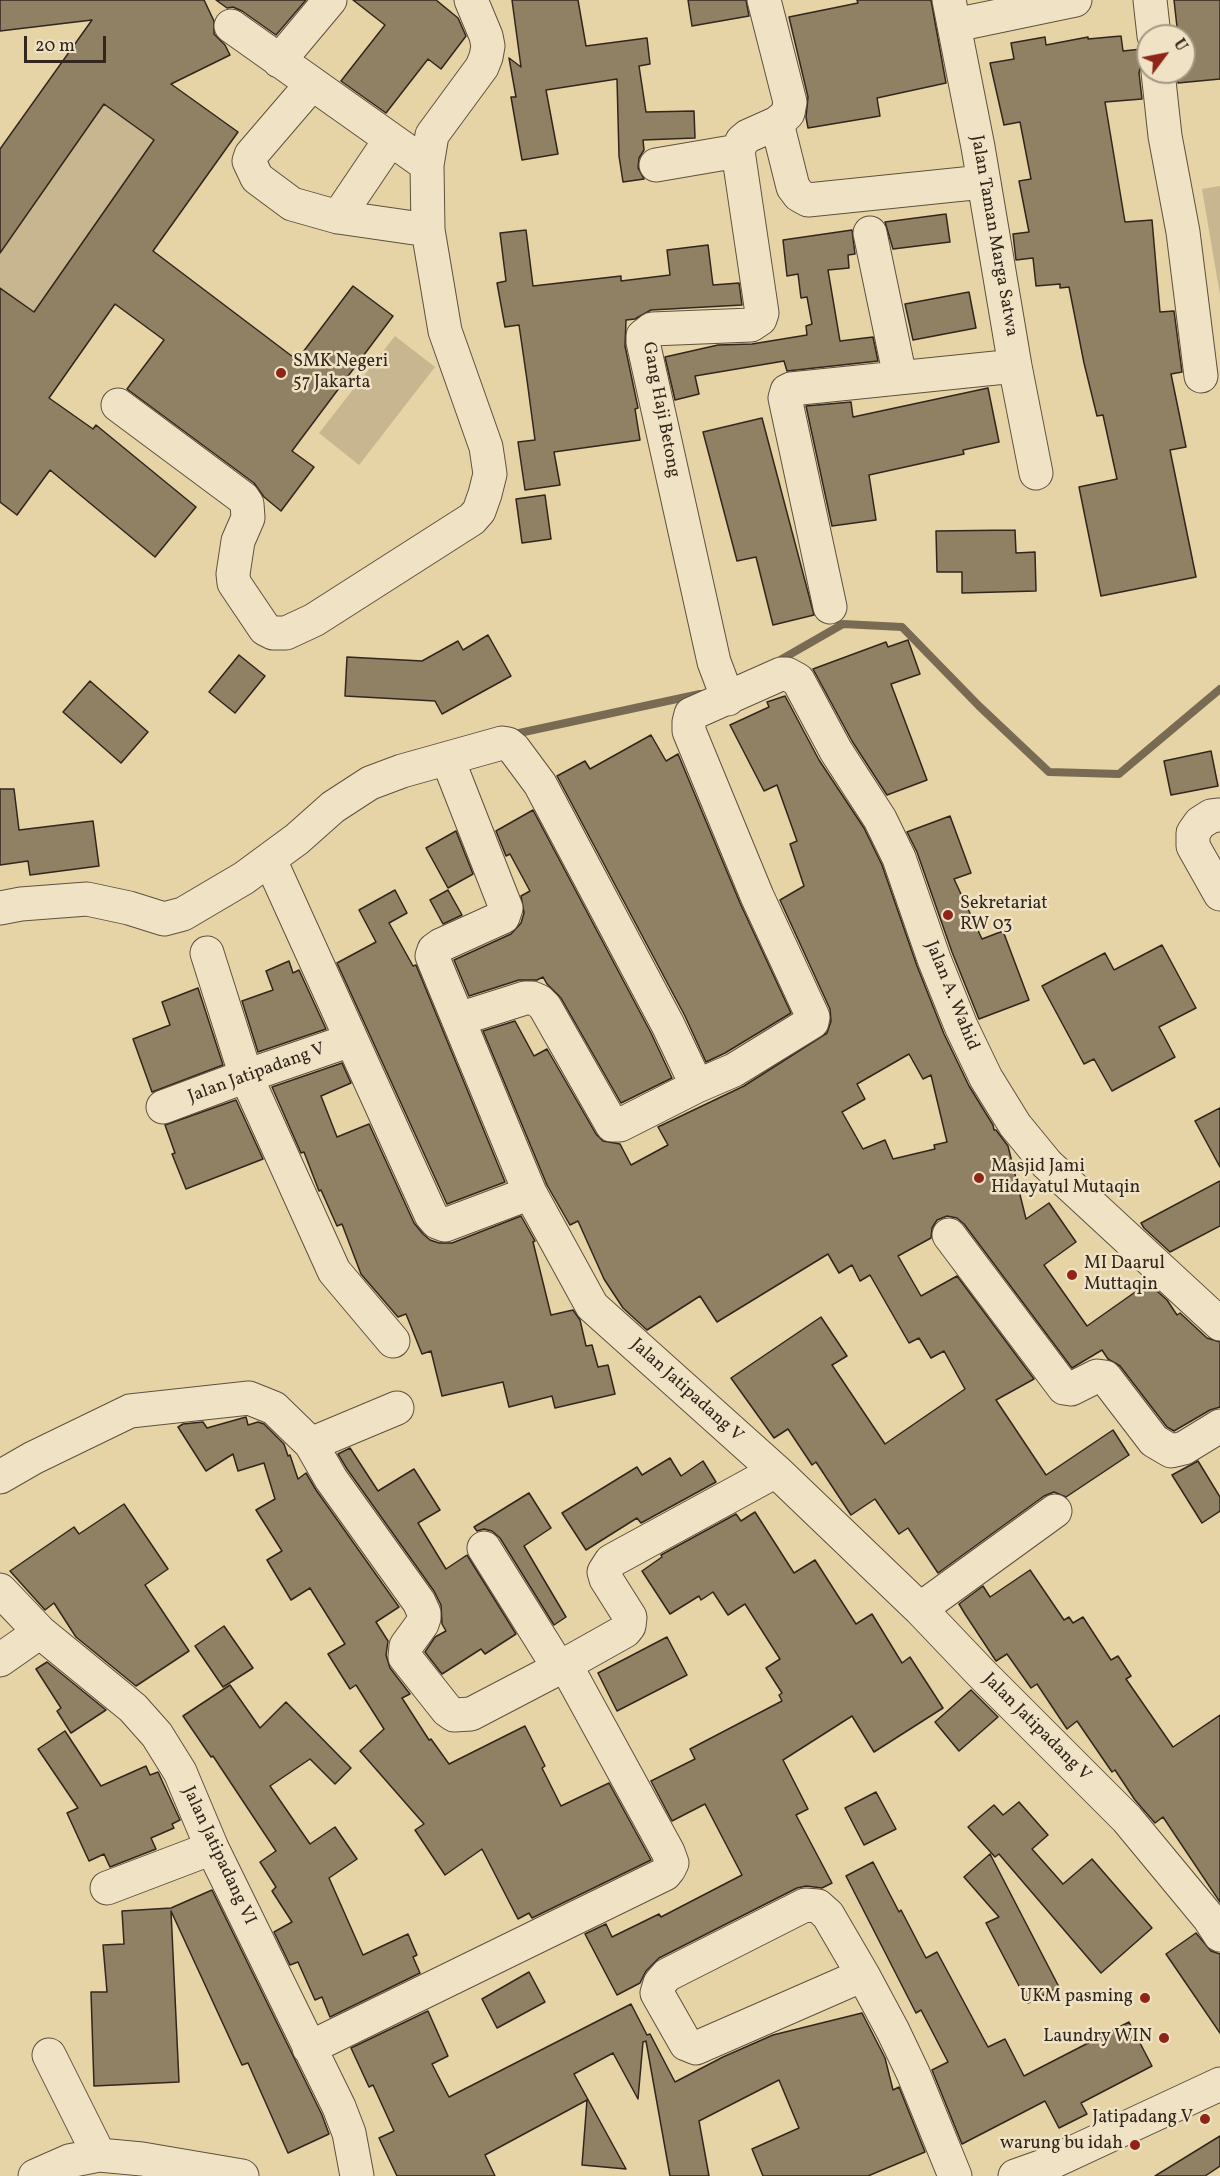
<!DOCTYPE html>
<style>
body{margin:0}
#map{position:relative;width:1220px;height:2176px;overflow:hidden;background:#e6d3a6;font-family:Vollkorn,serif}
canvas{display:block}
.north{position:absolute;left:1136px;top:24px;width:60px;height:60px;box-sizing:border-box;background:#efe2c5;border:2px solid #a39782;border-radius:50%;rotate:58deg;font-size:16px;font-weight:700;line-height:24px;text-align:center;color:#32261d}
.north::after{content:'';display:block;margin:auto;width:21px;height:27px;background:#8f2418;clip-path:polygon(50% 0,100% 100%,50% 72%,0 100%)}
.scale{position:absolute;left:24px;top:36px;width:82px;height:27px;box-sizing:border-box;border:3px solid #32261d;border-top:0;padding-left:8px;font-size:18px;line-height:21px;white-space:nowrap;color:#32261d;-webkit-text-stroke:4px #efe2c5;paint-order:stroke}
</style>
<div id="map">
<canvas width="1220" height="2176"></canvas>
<div class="north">U</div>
<div class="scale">20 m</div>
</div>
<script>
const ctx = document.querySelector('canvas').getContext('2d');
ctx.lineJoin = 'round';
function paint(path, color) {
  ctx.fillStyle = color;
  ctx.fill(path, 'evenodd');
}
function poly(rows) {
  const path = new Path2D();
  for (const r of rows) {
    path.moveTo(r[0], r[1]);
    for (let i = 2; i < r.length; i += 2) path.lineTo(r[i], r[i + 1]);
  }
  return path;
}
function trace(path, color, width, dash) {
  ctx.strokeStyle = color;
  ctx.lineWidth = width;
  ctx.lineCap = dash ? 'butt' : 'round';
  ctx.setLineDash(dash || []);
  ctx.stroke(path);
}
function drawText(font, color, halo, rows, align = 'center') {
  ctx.font = font + ' Vollkorn,serif';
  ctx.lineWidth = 5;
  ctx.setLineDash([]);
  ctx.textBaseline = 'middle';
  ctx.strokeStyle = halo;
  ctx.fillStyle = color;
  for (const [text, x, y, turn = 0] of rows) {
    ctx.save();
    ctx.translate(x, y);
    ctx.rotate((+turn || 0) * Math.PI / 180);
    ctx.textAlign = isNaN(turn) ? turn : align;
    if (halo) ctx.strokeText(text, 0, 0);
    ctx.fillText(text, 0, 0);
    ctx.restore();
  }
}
const green = poly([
 [104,104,154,140,34,312,0,288,0,253],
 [1220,186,1220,295,1202,189],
 [395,336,435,367,359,465,319,433]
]);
const stream = poly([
 [775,663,843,624,902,627,979,706,1049,772,1119,774,1220,689],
 [510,735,700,694]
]);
const building = poly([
 [0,0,204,0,214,21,214,34,225,45,230,55,171,84,238,132,153,251,297,360,353,286,393,316,292,451,314,467,281,511,264,497,254,483,127,389,164,340,115,304,49,398,93,429,96,425,196,507,155,557,50,470,17,515,0,502,0,288,34,312,154,140,104,104,0,253,0,149,92,20,0,31,0,0],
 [216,0,306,0,276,35,242,11,233,7,227,8,216,0],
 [353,0,436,0,458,18,466,36,441,69,428,59,386,113,341,81,385,25,353,0],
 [512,0,578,0,586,46,647,38,650,64,639,66,646,112,694,111,695,138,643,140,644,150,639,158,638,168,644,179,623,182,619,156,617,79,546,90,558,154,522,160,511,97,516,97,509,58,521,67,512,0],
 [688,0,746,0,749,16,692,26,688,0],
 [857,0,931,0,946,83,877,98,880,116,808,128,806,117,808,97,789,17,858,3,857,0],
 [1174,0,1220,0,1220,79,1178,83,1177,72,1184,72,1184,36,1178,36,1174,0],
 [1121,36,1123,51,1142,49,1148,53,1148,56,1141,65,1139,73,1142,99,1105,102,1125,222,1152,220,1160,312,1174,311,1182,372,1171,374,1186,447,1170,450,1196,577,1101,596,1079,487,1117,479,1103,415,1097,416,1084,363,1069,287,1060,288,1060,284,1036,286,1033,258,1016,260,1013,234,1029,232,1019,181,1031,179,1020,122,1004,125,990,63,1014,59,1011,43,1045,37,1046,45,1088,37,1088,39,1121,36],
 [946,214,950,242,893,249,885,222,946,214],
 [526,230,533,286,621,276,621,281,670,275,667,250,708,245,713,285,739,283,742,305,651,310,635,319,626,320,625,346,638,408,635,409,640,440,554,452,560,485,525,490,518,442,535,440,527,380,519,325,505,327,497,283,506,281,500,233,526,230],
 [852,230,855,254,848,255,849,268,828,270,840,341,873,337,878,361,787,371,784,361,695,376,699,394,675,400,665,357,718,345,752,344,807,335,806,326,812,324,807,297,801,298,798,274,787,276,783,240,852,230],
 [969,292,976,328,913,340,905,304,969,292],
 [988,388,999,442,963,450,964,454,869,475,876,520,832,526,806,406,851,402,853,417,988,388],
 [762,418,814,615,773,625,756,557,737,561,703,432,762,418],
 [545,495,551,539,522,543,516,499,545,495],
 [1015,530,1016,553,1035,552,1036,591,962,593,962,572,937,572,936,531,1015,530],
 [488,635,511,676,442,714,435,701,345,696,347,657,422,661,458,641,463,650,488,635],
 [908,640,920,674,891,684,927,780,887,795,852,741,813,669,886,642,888,647,908,640],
 [239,655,265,676,235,713,209,692,239,655],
 [90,681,148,732,121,763,63,712,90,681],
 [785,696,819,760,864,828,882,865,917,966,944,1034,969,1086,993,1125,994,1130,996,1130,1008,1146,1026,1219,1049,1203,1076,1242,1044,1265,1087,1326,1148,1283,1167,1300,1177,1315,1180,1313,1207,1338,1220,1342,1220,1407,1210,1410,1174,1431,1167,1427,1120,1366,1108,1359,1102,1350,1072,1368,964,1224,957,1218,947,1216,937,1220,932,1228,931,1238,898,1256,921,1296,957,1276,1034,1379,996,1400,1046,1475,1113,1430,1129,1455,1066,1497,1054,1492,1044,1496,938,1573,908,1528,899,1534,875,1499,851,1515,816,1462,812,1465,788,1429,774,1438,731,1378,821,1317,847,1356,832,1365,885,1444,965,1389,944,1351,931,1358,919,1338,909,1343,870,1275,860,1281,852,1265,839,1273,828,1254,717,1322,700,1296,647,1330,623,1308,604,1279,578,1221,570,1225,547,1185,483,1031,515,1021,534,1056,547,1049,596,1134,603,1141,620,1144,631,1165,668,1145,658,1127,744,1086,827,1033,831,1021,830,1009,780,900,804,886,790,844,797,841,777,785,764,791,730,725,769,707,767,702,785,696],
 [909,1054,923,1079,931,1075,947,1142,934,1145,935,1149,893,1159,885,1140,863,1149,842,1112,865,1099,857,1084,909,1054],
 [651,735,666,761,678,754,740,903,791,1013,725,1053,706,1062,685,1016,557,776,585,761,590,769,651,735],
 [1211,751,1218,786,1171,795,1164,761,1211,751],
 [0,789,14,789,19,830,93,821,99,866,30,875,28,861,0,865,0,789],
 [533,810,651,1033,672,1078,621,1103,561,998,547,984,543,977,537,980,519,980,469,996,454,960,511,934,521,923,524,913,521,896,530,891,510,854,506,856,496,831,533,810],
 [950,816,971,873,954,879,982,939,1003,931,1029,1000,979,1019,952,952,917,852,907,832,950,816],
 [456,831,473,874,448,888,426,848,456,831],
 [395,890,407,913,389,923,413,966,416,965,505,1182,447,1204,337,963,376,942,359,910,395,890],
 [448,890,462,915,443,924,430,900,448,890],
 [1162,945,1196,1008,1159,1027,1175,1057,1112,1091,1094,1059,1084,1064,1042,986,1105,953,1114,970,1162,945],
 [289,961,293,973,299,970,326,1029,258,1052,242,1001,273,990,266,971,289,961],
 [198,988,223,1065,152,1092,133,1039,170,1025,162,1002,198,988],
 [342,1063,351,1083,321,1096,337,1137,369,1124,414,1223,423,1234,430,1240,439,1243,452,1243,521,1216,535,1241,533,1242,551,1315,573,1310,580,1320,586,1346,592,1345,598,1367,608,1365,615,1394,555,1408,552,1396,509,1407,503,1382,442,1396,431,1351,422,1354,406,1314,398,1317,361,1274,342,1224,337,1226,321,1190,319,1191,304,1152,301,1153,272,1087,342,1063],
 [236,1100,263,1159,186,1189,172,1154,175,1153,165,1125,236,1100],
 [1220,1108,1220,1167,1195,1121,1220,1108],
 [1220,1181,1220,1226,1170,1252,1144,1228,1141,1223,1220,1181],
 [246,1417,248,1425,258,1422,264,1424,284,1444,288,1456,290,1455,298,1479,306,1473,316,1490,399,1607,376,1622,388,1641,386,1655,390,1668,410,1694,402,1698,429,1740,431,1739,449,1764,525,1726,545,1766,542,1768,561,1806,609,1783,651,1860,532,1918,529,1913,518,1919,482,1849,445,1875,415,1830,424,1824,360,1751,384,1729,356,1685,350,1689,328,1654,345,1644,310,1588,291,1600,267,1560,282,1551,256,1510,275,1499,264,1463,238,1471,233,1454,206,1471,178,1427,183,1424,203,1422,207,1428,246,1417],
 [350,1448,378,1491,414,1469,440,1510,418,1523,446,1569,467,1555,516,1634,485,1654,481,1649,442,1674,425,1652,435,1637,446,1631,442,1624,441,1605,434,1591,347,1469,338,1454,350,1448],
 [670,1458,681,1476,703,1461,716,1482,641,1523,637,1518,586,1550,562,1513,637,1467,642,1475,670,1458],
 [1198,1461,1220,1497,1220,1511,1202,1523,1172,1475,1198,1461],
 [529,1493,551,1528,524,1546,566,1617,554,1625,500,1538,492,1531,484,1529,477,1531,474,1527,529,1493],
 [124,1504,168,1569,145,1585,189,1651,136,1686,76,1637,54,1603,45,1610,10,1571,74,1527,79,1534,124,1504],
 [755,1512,794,1573,815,1560,856,1624,872,1614,902,1663,910,1657,943,1708,874,1752,852,1716,783,1760,808,1809,796,1815,832,1883,822,1888,806,1886,797,1888,659,1958,646,1971,640,1983,617,1995,585,1934,606,1924,612,1937,659,1914,661,1917,742,1875,705,1804,672,1821,651,1781,695,1759,690,1749,782,1701,779,1695,782,1693,766,1668,780,1659,745,1604,728,1615,713,1592,701,1600,699,1596,670,1614,642,1571,662,1557,661,1555,736,1514,741,1521,755,1512],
 [1030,1570,1064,1620,1069,1617,1073,1623,1083,1617,1111,1660,1118,1656,1131,1676,1126,1679,1173,1747,1220,1715,1220,1902,1163,1817,1155,1823,1135,1800,1115,1770,1112,1772,1077,1721,1067,1729,1037,1684,1031,1688,1007,1654,996,1661,965,1614,959,1604,983,1586,990,1597,1030,1570],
 [224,1626,253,1668,223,1687,195,1646,224,1626],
 [667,1637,687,1675,617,1711,598,1673,667,1637],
 [47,1662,106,1710,71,1733,57,1711,61,1708,36,1669,47,1662],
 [230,1685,260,1728,286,1702,351,1768,335,1784,310,1759,270,1786,310,1844,335,1827,357,1859,329,1878,363,1955,408,1934,417,1955,413,1957,420,1973,330,2017,322,1997,315,2000,298,1962,290,1965,274,1932,292,1922,272,1891,276,1887,260,1862,276,1851,213,1756,211,1757,183,1716,230,1685],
 [971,1690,998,1717,959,1751,935,1722,971,1690],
 [65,1731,101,1786,146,1766,150,1775,158,1772,180,1820,172,1824,174,1828,151,1838,156,1849,110,1867,104,1854,89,1861,67,1813,78,1808,38,1749,65,1731],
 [876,1792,896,1829,864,1845,845,1808,876,1792],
 [1019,1802,1048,1835,1032,1849,1063,1884,1092,1859,1152,1928,1101,1973,999,1854,995,1857,968,1827,994,1805,1003,1815,1019,1802],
 [990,1854,1059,1987,1028,2003,986,1923,999,1917,964,1877,990,1854],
 [873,1862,899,1912,901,1910,926,1958,937,1952,988,2047,1005,2039,1024,2076,1129,2022,1152,2066,1081,2103,1087,2114,1059,2128,1045,2101,962,2144,932,2070,948,2062,921,2010,916,2013,846,1876,873,1862],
 [212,1890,322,2115,329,2134,288,2153,248,2063,242,2065,171,1911,179,2082,94,2086,91,1992,107,1992,103,1945,124,1944,122,1911,171,1908,212,1890],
 [1196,1933,1211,1951,1220,1954,1220,2033,1166,1954,1196,1933],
 [529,1972,545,2002,497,2028,482,1999,529,1972],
 [631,2004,647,2035,650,2034,675,2082,723,2057,773,2035,862,2013,885,2058,893,2090,899,2087,925,2152,868,2176,763,2176,752,2149,799,2128,779,2080,699,2121,709,2176,670,2176,646,2041,643,2042,638,2099,613,2053,574,2074,626,2169,582,2165,587,2100,485,2155,495,2176,397,2176,379,2138,394,2131,373,2085,369,2087,351,2048,428,2011,448,2056,432,2064,449,2097,631,2004],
 [1220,2136,1220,2166,1205,2176,1155,2176,1220,2136]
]);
const minor = poly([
 [949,0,978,147,1015,366,1036,473],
 [1150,0,1154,36],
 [955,25,1075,0],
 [231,26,427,165,432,135,482,67,486,57,488,46,486,36,471,0],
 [279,61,330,0],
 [1158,72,1165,136,1183,232,1201,376],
 [311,85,251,155,249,161,257,178,292,204,338,217,428,230,427,165],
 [777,123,793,187,799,195,808,200,983,182],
 [656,165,738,151],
 [338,217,390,140],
 [870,233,900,377],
 [118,405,243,498,247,504,248,518,238,541,233,574,234,583,265,629,273,633,286,633,314,620,472,519,479,511,485,494,490,474,486,447,445,331,428,230],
 [830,607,785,398,787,391,791,389,1015,366],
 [728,699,714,662,643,342,643,336,652,329,751,325,760,319,762,313,738,151,742,141,748,136,777,123,784,117,788,113,790,102,764,0],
 [448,760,506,908,503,917,441,945,434,950,432,956,530,1193,592,1306,776,1471,920,1609,981,1673,1127,1819,1209,1918,1220,1935],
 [1220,815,1211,816,1200,823,1193,833,1193,846,1220,894],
 [270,860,431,1215,437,1222,445,1225,530,1193],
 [0,908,21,904,87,899,129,908,164,919,183,914,244,878,297,839,333,807,370,783,402,771,502,743,508,744,514,749,540,784,668,1025,697,1086,734,1070,812,1022,813,1017,757,896,689,731,689,722,691,714,781,674,787,674,798,680,836,751,880,819,899,858,934,959,961,1026,986,1078,1015,1125,1047,1164,1220,1324],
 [207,953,246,1076,334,1271,393,1341],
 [459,1019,525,998,532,998,539,1001,545,1007,612,1125,620,1125,697,1086],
 [163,1107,246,1076,351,1040],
 [949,1235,1064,1388,1071,1389,1097,1376,1105,1377,1154,1441,1171,1451,1184,1448,1220,1426],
 [311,1444,397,1408],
 [0,1477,33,1458,130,1411,249,1398,274,1408,311,1444,331,1479,419,1602,424,1613,424,1618,422,1624,406,1646,405,1657,447,1710,454,1715,471,1714,559,1668],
 [484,1548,559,1668,625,1631,629,1626,630,1617,606,1579,604,1572,611,1561,776,1471],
 [0,1590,40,1632,133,1708,157,1735,180,1772,212,1848,339,2107,349,2133,357,2176],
 [920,1609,1055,1511],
 [0,1660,40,1632],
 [107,1888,212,1848],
 [863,1975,696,2048,686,2044,657,1993,660,1983,667,1975,805,1905,818,1906,828,1915,863,1975,893,2031,913,2073,955,2176],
 [309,2048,665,1874,669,1869,672,1863,668,1852,565,1664],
 [49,2055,99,2155],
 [35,2176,69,2161,99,2155,142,2159,242,2176],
 [1015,2176,1046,2165,1220,2084]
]);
const markers = [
 [281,373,6,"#8f2418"],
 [948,915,6,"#8f2418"],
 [979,1178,6,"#8f2418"],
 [1072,1275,6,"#8f2418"],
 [1145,1998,6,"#8f2418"],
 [1164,2038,6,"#8f2418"],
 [1205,2119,6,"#8f2418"],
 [1135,2145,6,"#8f2418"]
];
const streetNames = [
 ["Jalan Taman Marga Satwa",993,236,80],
 ["Gang Haji Betong",660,410,79],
 ["Jalan A. Wahid",951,996,68],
 ["Jalan Jatipadang V",257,1074,-20],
 ["Jalan Jatipadang V",686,1391,42],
 ["Jalan Jatipadang V",1036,1728,45],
 ["Jalan Jatipadang VI",218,1856,65]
];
const poiNames = [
 ["SMK Negeri",293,363],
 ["57 Jakarta",293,384],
 ["Sekretariat",960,905],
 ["RW 03",960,926],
 ["Masjid Jami",991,1168],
 ["Hidayatul Mutaqin",991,1189],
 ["MI Daarul",1084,1265],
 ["Muttaqin",1084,1286],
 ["UKM pasming",1133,1998,"right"],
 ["Laundry WIN",1152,2038,"right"],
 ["Jatipadang V",1193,2119,"right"],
 ["warung bu idah",1123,2145,"right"]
];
paint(green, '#c7b68f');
trace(stream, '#796a53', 8);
paint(building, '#908064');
trace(building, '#32261d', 1.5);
trace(minor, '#5f513f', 35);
trace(minor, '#efe2c5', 33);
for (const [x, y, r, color] of markers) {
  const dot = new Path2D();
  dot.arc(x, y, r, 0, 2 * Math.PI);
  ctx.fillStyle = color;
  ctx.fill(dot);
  trace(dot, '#efe2c5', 2);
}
drawText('18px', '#32261d', '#efe2c5', streetNames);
drawText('18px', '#32261d', '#efe2c5', poiNames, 'left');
</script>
